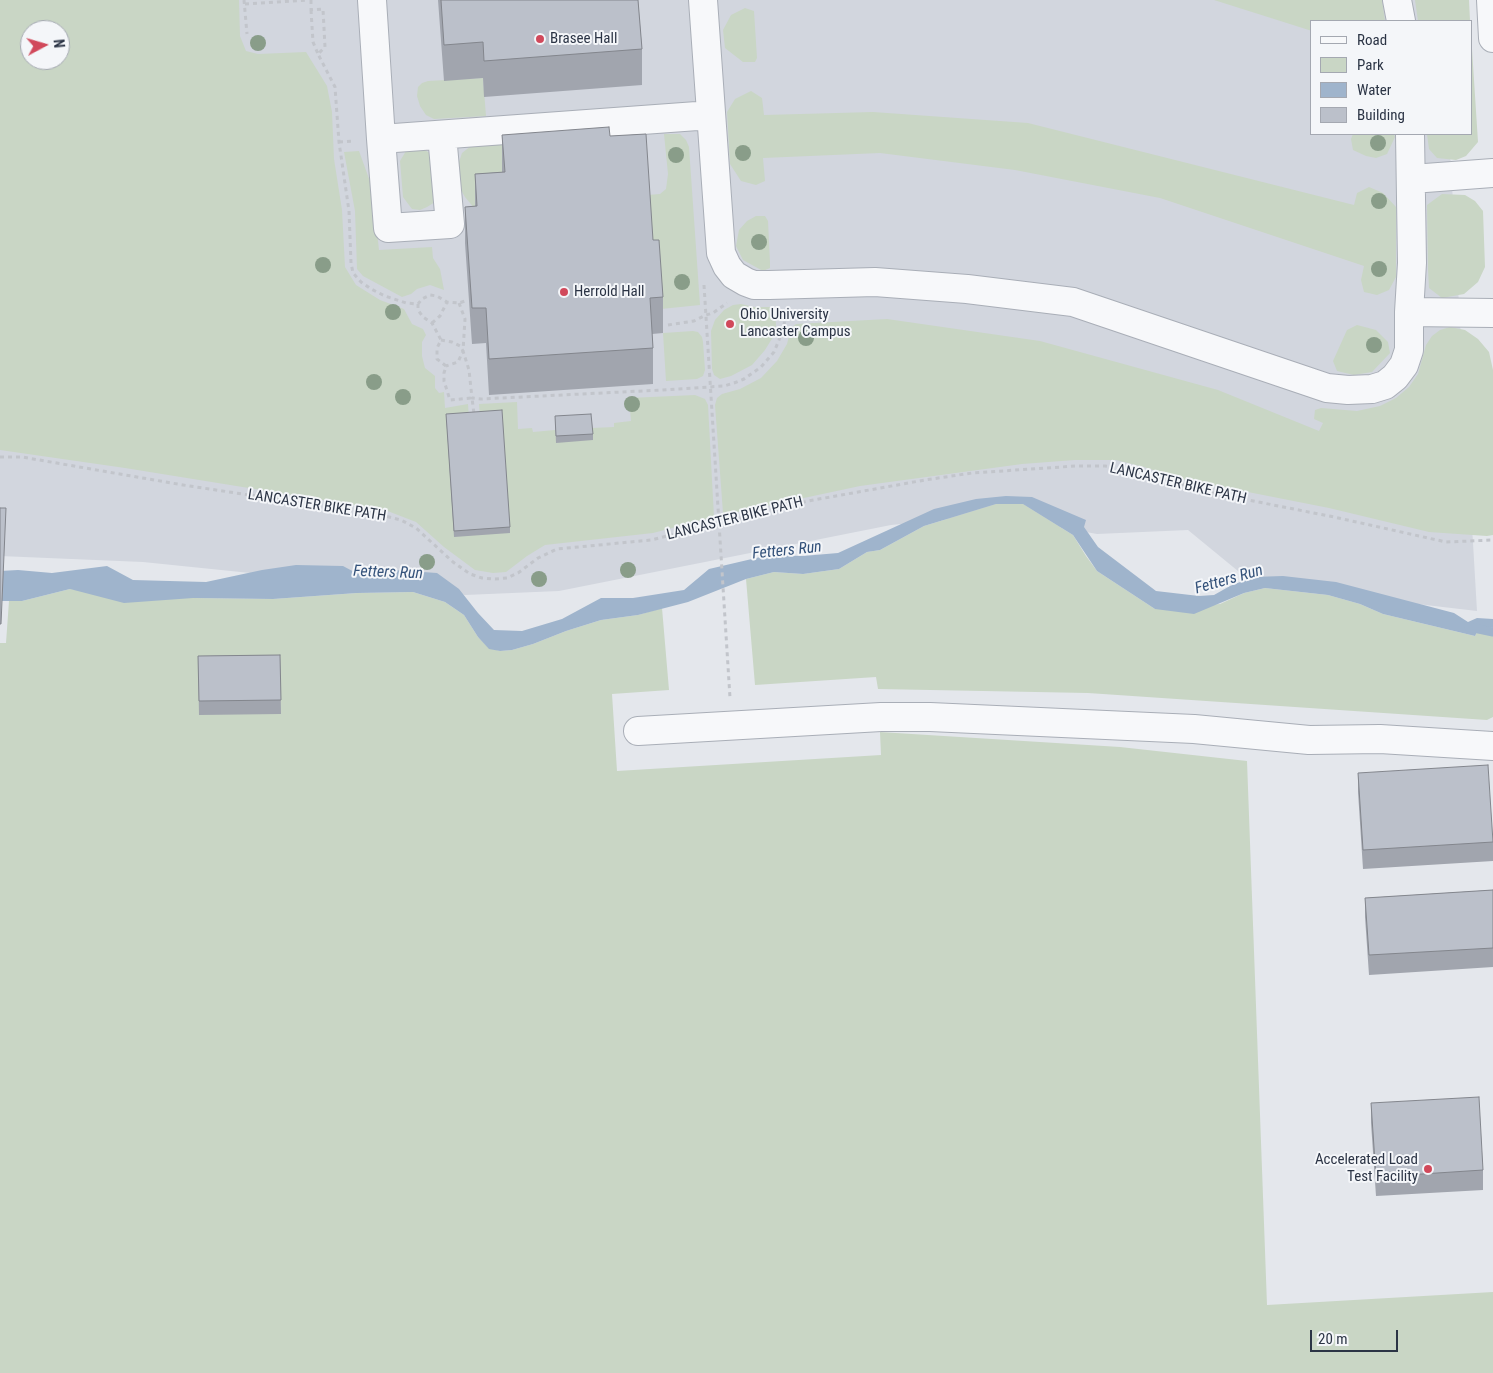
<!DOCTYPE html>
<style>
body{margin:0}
#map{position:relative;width:1493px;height:1373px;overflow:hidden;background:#e4e7ec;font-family:"Roboto Condensed",sans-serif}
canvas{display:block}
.legend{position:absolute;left:1310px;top:20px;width:162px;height:115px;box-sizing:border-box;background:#f4f6f9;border:1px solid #a4a8b1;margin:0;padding:6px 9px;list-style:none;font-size:15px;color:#2b3445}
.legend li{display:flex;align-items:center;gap:10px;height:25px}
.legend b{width:25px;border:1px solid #a4a8b1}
.north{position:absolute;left:20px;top:20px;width:50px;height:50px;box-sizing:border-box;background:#f4f6f9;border:1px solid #a4a8b1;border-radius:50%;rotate:84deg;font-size:14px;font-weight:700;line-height:20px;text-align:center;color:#2b3445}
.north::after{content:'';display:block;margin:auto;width:18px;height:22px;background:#d1495b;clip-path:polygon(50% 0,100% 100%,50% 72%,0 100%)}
.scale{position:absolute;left:1310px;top:1330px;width:88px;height:22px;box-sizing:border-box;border:2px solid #2b3445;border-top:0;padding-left:6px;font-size:15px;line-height:18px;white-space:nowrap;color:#2b3445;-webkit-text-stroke:4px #f4f6f9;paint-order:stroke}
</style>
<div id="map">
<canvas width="1493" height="1373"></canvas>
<ul class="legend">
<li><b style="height:6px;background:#f7f8fa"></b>Road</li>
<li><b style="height:14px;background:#c9d6c5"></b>Park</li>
<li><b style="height:14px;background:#9fb4cc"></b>Water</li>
<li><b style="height:14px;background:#bbc0ca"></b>Building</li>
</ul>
<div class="north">N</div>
<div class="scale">20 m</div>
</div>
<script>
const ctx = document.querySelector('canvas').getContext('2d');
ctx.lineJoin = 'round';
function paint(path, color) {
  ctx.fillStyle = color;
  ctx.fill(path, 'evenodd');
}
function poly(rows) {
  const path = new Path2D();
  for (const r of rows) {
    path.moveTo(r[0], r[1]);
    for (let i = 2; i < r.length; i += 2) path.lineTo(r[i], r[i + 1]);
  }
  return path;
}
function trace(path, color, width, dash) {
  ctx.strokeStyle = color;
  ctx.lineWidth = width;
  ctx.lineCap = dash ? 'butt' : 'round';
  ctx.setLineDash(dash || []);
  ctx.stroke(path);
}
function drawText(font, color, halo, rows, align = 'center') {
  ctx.font = font + ' "Roboto Condensed",sans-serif';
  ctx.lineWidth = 4;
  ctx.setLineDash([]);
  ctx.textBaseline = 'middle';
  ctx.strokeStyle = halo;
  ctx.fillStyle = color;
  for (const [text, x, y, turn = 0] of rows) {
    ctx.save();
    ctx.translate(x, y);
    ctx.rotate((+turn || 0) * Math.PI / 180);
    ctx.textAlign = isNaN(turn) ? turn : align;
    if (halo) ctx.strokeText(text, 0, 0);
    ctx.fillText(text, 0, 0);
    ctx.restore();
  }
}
const built = poly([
 [0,0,1441,0,1442,21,1312,21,1312,134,1449,134,1477,611,1255,585,1188,530,1097,534,992,515,891,525,559,591,465,595,143,562,0,556],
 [30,30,60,30,60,60,30,60]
]);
const green = poly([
 [0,0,239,0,240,36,246,51,258,54,306,52,327,86,332,112,334,159,342,210,345,267,356,285,380,300,404,309,412,324,423,329,426,335,422,342,422,356,425,368,435,376,435,388,439,393,444,392,445,408,468,404,469,419,480,418,479,404,517,402,518,429,532,428,533,432,555,430,557,443,592,428,614,427,614,423,631,421,629,398,695,395,705,399,708,405,714,517,653,533,545,545,527,556,506,572,493,573,475,570,444,547,416,522,385,510,125,468,0,450],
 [30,30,60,30,60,60,30,60],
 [1214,0,1382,0,1385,21,1312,21,1312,31],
 [1415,0,1469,0,1470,21,1418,21],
 [745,8,754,11,757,58,755,62,743,62,725,48,723,30,731,15],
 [1472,49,1478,142,1466,156,1456,160,1437,158,1429,149,1427,134,1472,134],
 [483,78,486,116,434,119,426,115,420,106,417,96,418,87,422,83,428,81],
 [751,91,762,98,764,115,873,112,1028,123,1354,205,1357,193,1369,187,1383,193,1396,207,1396,277,1389,290,1377,295,1364,292,1361,280,1364,266,1160,198,1015,170,880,153,763,158,765,181,756,185,741,181,730,164,727,112,735,99],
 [664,134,680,134,686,140,689,147,700,305,661,309,653,276,648,195,660,194,666,189,668,174],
 [1353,134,1394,134,1395,137,1387,154,1376,158,1366,156,1353,150,1351,139],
 [603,135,505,208,475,209,465,197,457,183,457,168,462,153,471,146],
 [419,147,430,153,435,202,427,207,420,210,412,209,403,197,400,161,406,151,412,148],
 [359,151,372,187,379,250,432,247,433,258,440,269,444,290,430,285,417,289,411,294,402,297,363,276,357,269,355,211,344,152],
 [1442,194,1465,195,1475,201,1483,211,1485,267,1478,282,1464,294,1442,298,1429,288,1428,270,1427,205],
 [756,216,765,216,768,221,770,263,770,268,763,271,743,260,736,246,739,230,747,221],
 [741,304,754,307,775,307,776,325,773,337,765,350,752,365,731,376,720,379,714,375,712,369,711,331,715,320,724,310,733,305],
 [887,319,1040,341,1218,390,1319,431,1323,423,1314,419,1315,410,1321,408,1357,411,1380,406,1396,398,1409,387,1418,374,1426,345,1432,336,1440,330,1450,327,1465,330,1478,339,1489,352,1493,370,1493,535,1487,536,1429,532,1329,508,1177,478,1144,467,1116,460,1075,460,1022,464,860,486,729,514,723,513,715,405,717,398,722,394,740,389,761,378,777,361,787,344,791,328,796,324],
 [1357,325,1376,330,1388,342,1390,353,1372,372,1354,375,1337,371,1333,361,1347,330],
 [693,331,698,332,702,337,703,342,705,370,703,376,697,379,666,381,663,333],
 [996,504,1023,504,1073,535,1086,556,1097,571,1155,609,1220,604,1244,593,1265,588,1328,595,1360,604,1383,614,1475,636,1480,626,1493,628,1493,717,1487,720,1088,693,878,689,876,677,755,685,746,579,774,572,803,574,839,569,867,552,880,550,924,526],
 [70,589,193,598,273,599,357,593,413,592,445,602,464,615,478,637,489,648,500,651,512,650,533,644,566,631,601,620,638,615,662,608,669,690,612,694,617,771,881,755,880,732,1120,747,1247,761,1267,1305,1493,1292,1493,1373,0,1373,0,643,6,643,9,601,22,601]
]);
const water = poly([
 [1006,496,1032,497,1086,520,1084,527,1098,547,1156,591,1199,596,1214,595,1230,586,1253,577,1283,576,1336,582,1454,613,1468,622,1477,618,1493,619,1493,628,1480,626,1475,636,1383,614,1360,604,1328,595,1265,588,1244,593,1194,614,1155,609,1097,571,1073,535,1023,504,996,504,924,526,880,550,867,552,839,569,803,574,774,572,746,579,688,602,638,615,601,620,566,631,533,644,512,650,500,651,489,649,478,637,464,615,445,602,413,592,357,593,273,599,193,598,124,603,70,589,22,601,0,601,0,571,18,570,52,573,107,566,133,580,206,582,262,570,296,565,343,566,358,574,383,576,394,570,437,573,459,589,478,613,494,630,522,631,562,619,601,598,633,598,684,590,709,569,769,555,803,556,838,553,934,509,976,499]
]);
const stream = poly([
 [1469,627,1493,632]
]);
const path = poly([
 [244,0,247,34],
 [311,0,311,10,323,9,325,47,318,54,335,87,339,142,349,211,351,263,353,273,361,282,371,289,385,296,406,303,418,304,422,299,430,295,437,296,447,302,459,303,465,301],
 [245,4,308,0],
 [311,10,313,42,318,54],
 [339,142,353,141],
 [704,285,730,698],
 [459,303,465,319,463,351,469,370,472,398,481,399,662,390,724,386,734,383,744,379,761,367,774,352,784,328,785,312],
 [418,304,418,310,423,317,432,323,441,340,437,348,437,359,446,366,444,373,444,381,450,400,472,398,474,414],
 [432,323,440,316,447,302],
 [668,325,694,321,706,315,713,313,727,303],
 [441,340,452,342,460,346,463,351,458,362,446,366],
 [0,457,22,457,183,485,381,515,401,520,416,528,453,562,470,574,482,578,495,579,507,578,518,573,538,558,557,549,651,540,808,501,925,480,972,473,1076,466,1105,466,1123,468,1213,493,1334,517,1446,542,1493,540]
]);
const minor = poly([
 [372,0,381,139],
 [703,0,721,253,727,266,734,275,746,282,754,285,769,285,875,282,967,289,1073,302,1327,388,1348,390,1372,389,1385,385,1395,377,1404,365,1409,350,1409,312,1493,313],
 [1397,0,1401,21],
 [1491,0,1493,38],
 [442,135,450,224,388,228,381,139,711,115],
 [1412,179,1493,173],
 [1409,312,1412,263,1410,134],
 [638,731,881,717,930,717,1194,729,1309,740,1380,739,1493,746]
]);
const trees = [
 [258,43],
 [1378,143],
 [743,153],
 [676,155],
 [1379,201],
 [759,242],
 [323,265],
 [1379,269],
 [682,282],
 [393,312],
 [806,338],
 [1374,345],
 [374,382],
 [403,397],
 [632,404],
 [427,562],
 [628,570],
 [539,579]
];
const wall = poly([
 [438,0,638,0,642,49,642,85,484,97,483,78,444,81],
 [502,135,610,136,653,240,663,297,663,333,652,334,653,348,653,384,489,395,486,343,472,344,465,243,465,207,475,206,475,174,502,172],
 [446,414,510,527,510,533,454,537],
 [555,416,593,434,593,440,556,443],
 [280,655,281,714,199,715,198,656],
 [1358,773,1493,842,1493,861,1363,869,1358,792],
 [1493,890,1493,967,1369,975,1365,917,1365,898],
 [1371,1103,1483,1170,1483,1190,1376,1196,1371,1123]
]);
const building = poly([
 [441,0,638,0,642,49,484,61,483,42,444,45,441,0],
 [609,127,610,136,646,134,653,240,659,240,663,297,650,298,653,348,489,359,486,308,472,308,465,207,477,206,475,174,505,172,502,135,609,127],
 [502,410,510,527,454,531,446,414,502,410],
 [591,414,593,434,556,436,555,416,591,414],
 [0,508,6,508,1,624,0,624,0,508],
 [280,655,281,700,199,701,198,656,280,655],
 [1488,765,1493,842,1363,850,1358,773,1488,765],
 [1493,890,1493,948,1369,955,1365,898,1493,890],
 [1479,1097,1483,1170,1376,1177,1371,1103,1479,1097]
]);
const markers = [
 [540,39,5,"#d1495b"],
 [564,292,5,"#d1495b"],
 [730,324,5,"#d1495b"],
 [1428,1169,5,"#d1495b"]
];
const poiNames = [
 ["Brasee Hall",550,39],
 ["Herrold Hall",574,292],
 ["Ohio University",740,315],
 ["Lancaster Campus",740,332],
 ["Accelerated Load",1418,1160,"right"],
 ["Test Facility",1418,1177,"right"]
];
const streetNames = [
 ["LANCASTER BIKE PATH",1178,484,13],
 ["LANCASTER BIKE PATH",317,506,9],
 ["LANCASTER BIKE PATH",735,519,-14]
];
const waterNames = [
 ["Fetters Run",787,551,-6],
 ["Fetters Run",388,573,2],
 ["Fetters Run",1229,580,-16]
];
paint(built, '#d2d6de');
paint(green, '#c9d6c5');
paint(water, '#9fb4cc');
trace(stream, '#9fb4cc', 9);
trace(minor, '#a9aeb7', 30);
trace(path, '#c2c5cb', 3, [4, 4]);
trace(minor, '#f7f8fa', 28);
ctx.fillStyle = '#899d89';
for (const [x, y] of trees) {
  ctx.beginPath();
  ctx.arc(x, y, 8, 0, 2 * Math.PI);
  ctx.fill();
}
paint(wall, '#a1a5ae');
paint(building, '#bbc0ca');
trace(building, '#83868d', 1);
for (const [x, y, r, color] of markers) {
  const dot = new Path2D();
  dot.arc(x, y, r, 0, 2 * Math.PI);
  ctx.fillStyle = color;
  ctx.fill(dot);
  trace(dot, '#f4f6f9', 2);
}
drawText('15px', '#2b3445', '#f4f6f9', poiNames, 'left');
drawText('15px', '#2b3445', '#f4f6f9', streetNames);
drawText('italic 16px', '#34527a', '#f4f6f9', waterNames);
</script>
